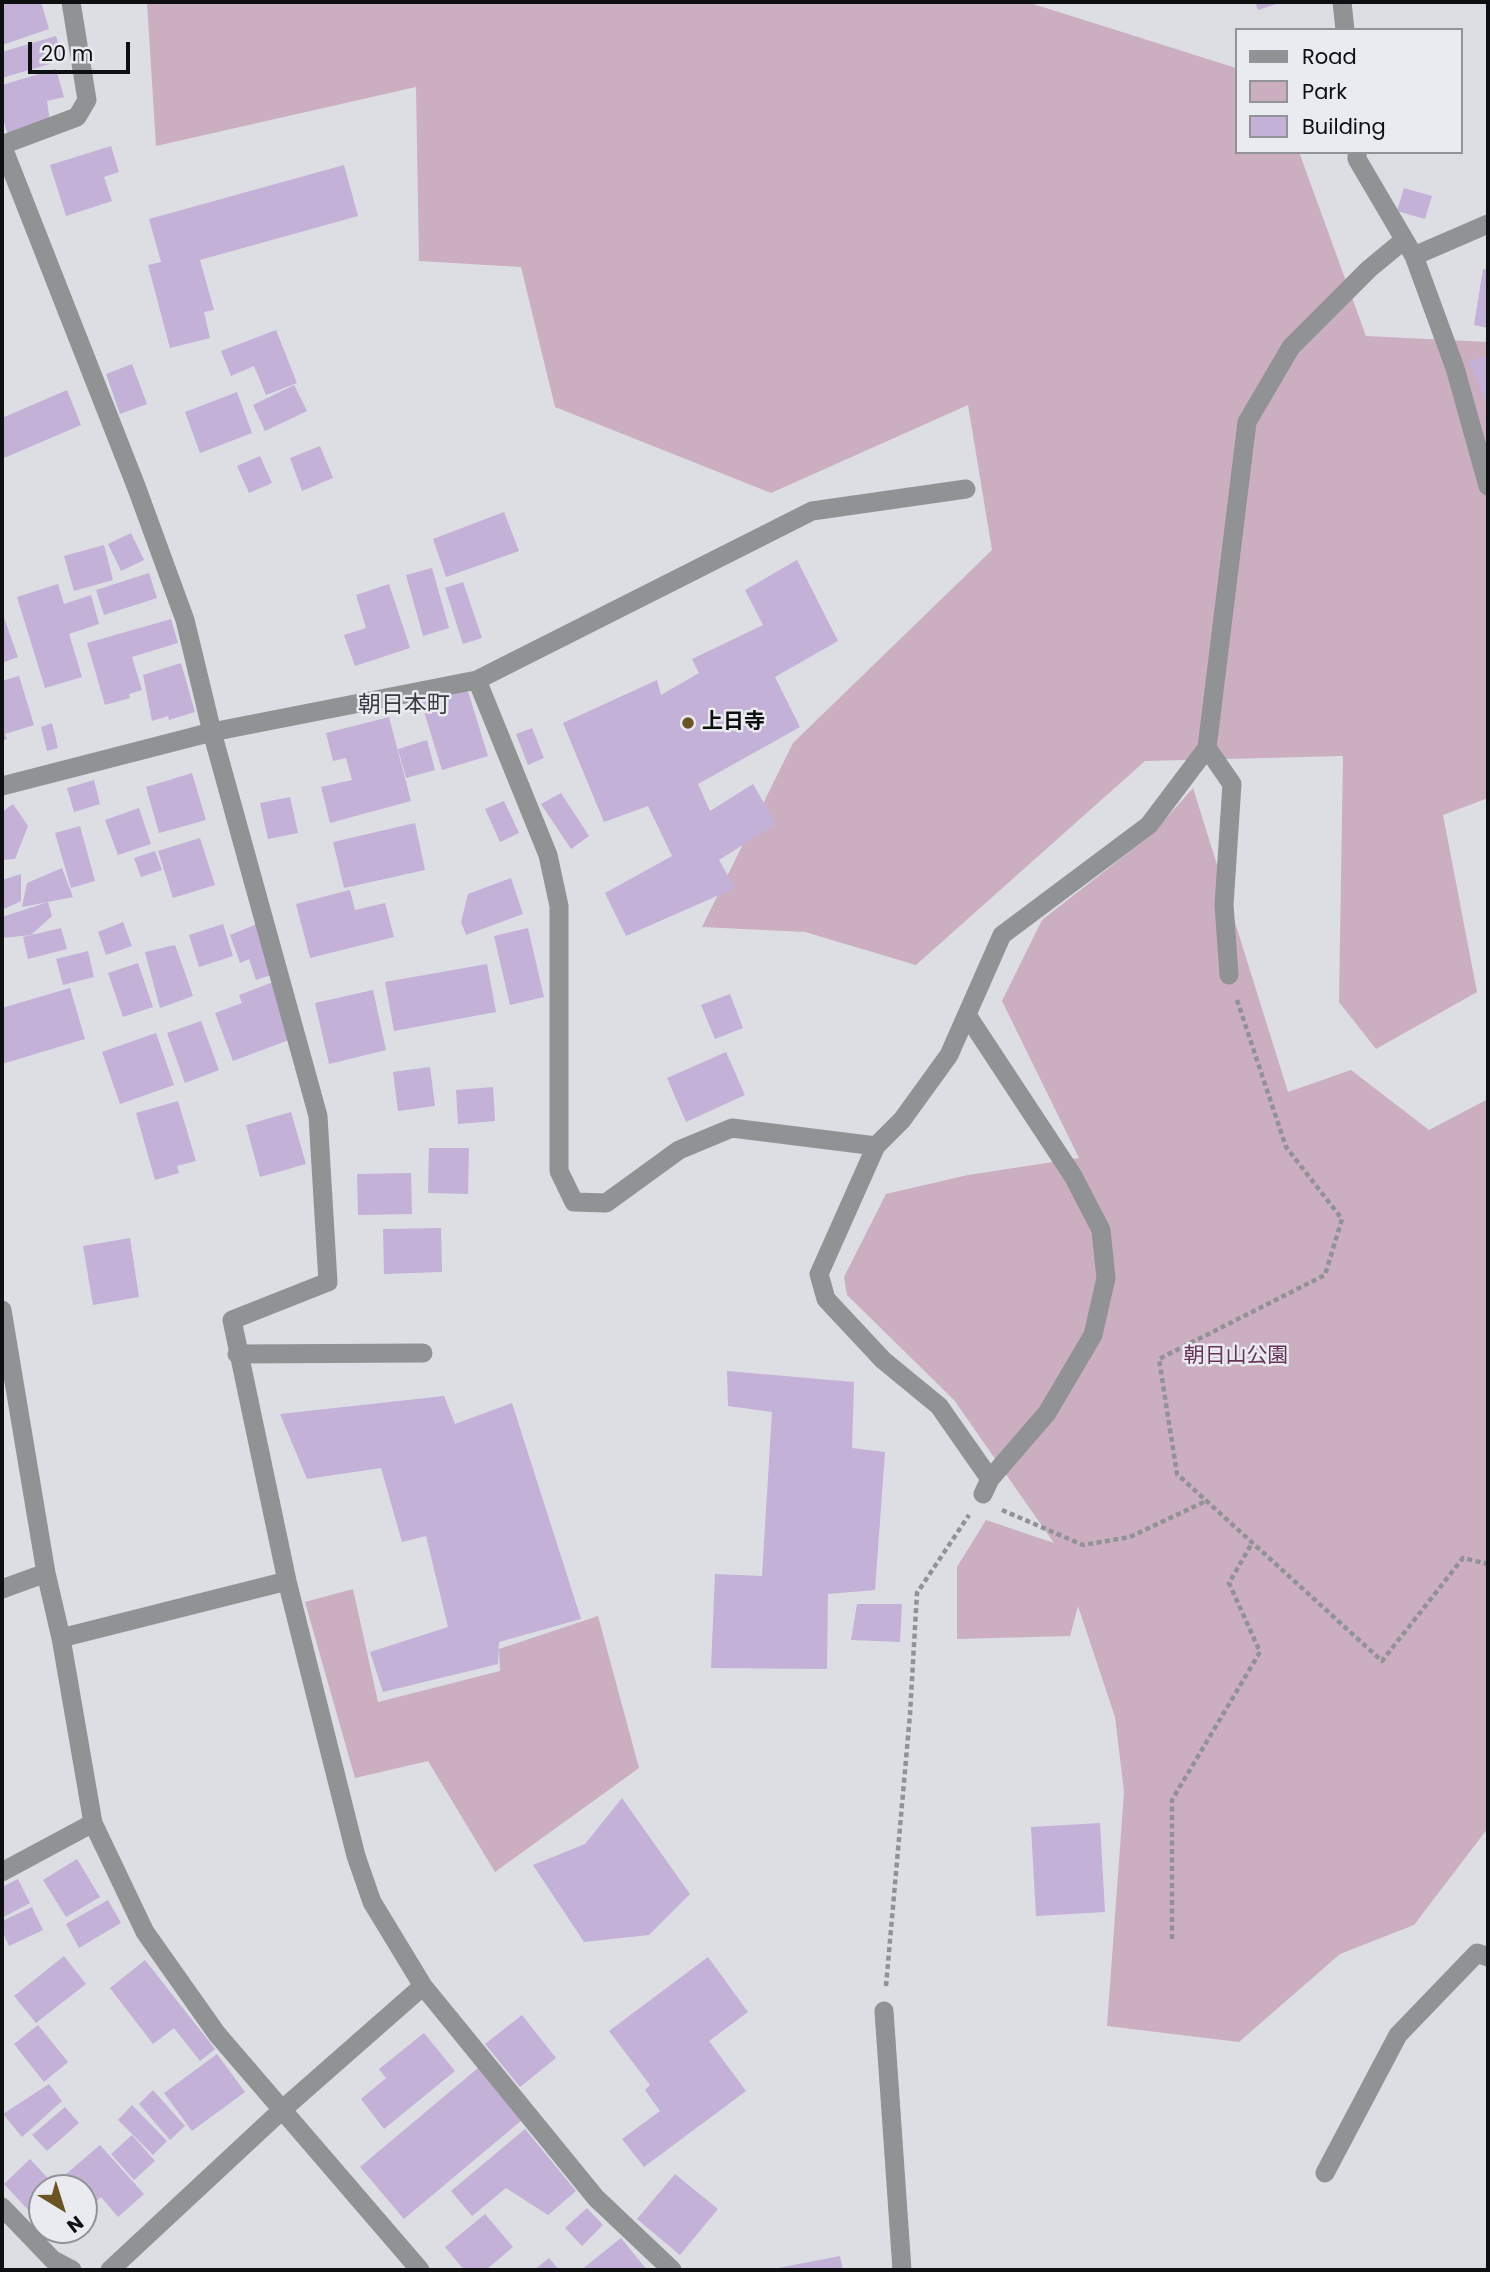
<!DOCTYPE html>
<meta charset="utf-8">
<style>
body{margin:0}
#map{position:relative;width:1490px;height:2272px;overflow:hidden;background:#dcdee4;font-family:Poppins,sans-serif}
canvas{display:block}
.frame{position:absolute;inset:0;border:4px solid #0e0f11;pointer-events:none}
.legend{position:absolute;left:1235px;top:28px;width:228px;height:126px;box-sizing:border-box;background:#e9ebf1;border:2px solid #919397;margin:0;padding:9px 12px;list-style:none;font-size:21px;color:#0e0f11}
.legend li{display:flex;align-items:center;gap:14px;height:35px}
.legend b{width:35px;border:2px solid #919397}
.north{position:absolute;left:28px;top:2174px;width:70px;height:70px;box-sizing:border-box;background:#e9ebf1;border:2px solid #919397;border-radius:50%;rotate:142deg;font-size:19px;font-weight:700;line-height:28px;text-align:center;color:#0e0f11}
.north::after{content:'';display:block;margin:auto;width:24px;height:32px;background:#6c5324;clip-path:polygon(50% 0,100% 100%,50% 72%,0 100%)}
.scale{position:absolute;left:28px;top:42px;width:102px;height:32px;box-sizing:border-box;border:4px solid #0e0f11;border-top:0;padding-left:9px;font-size:21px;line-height:24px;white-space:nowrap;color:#0e0f11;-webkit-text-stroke:5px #e9ebf1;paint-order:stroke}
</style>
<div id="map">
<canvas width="1490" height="2272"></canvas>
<div class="frame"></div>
<ul class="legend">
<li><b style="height:9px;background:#909294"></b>Road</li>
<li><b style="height:19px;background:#cbaec0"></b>Park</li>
<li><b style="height:19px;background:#c3b1d8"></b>Building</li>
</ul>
<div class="north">N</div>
<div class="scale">20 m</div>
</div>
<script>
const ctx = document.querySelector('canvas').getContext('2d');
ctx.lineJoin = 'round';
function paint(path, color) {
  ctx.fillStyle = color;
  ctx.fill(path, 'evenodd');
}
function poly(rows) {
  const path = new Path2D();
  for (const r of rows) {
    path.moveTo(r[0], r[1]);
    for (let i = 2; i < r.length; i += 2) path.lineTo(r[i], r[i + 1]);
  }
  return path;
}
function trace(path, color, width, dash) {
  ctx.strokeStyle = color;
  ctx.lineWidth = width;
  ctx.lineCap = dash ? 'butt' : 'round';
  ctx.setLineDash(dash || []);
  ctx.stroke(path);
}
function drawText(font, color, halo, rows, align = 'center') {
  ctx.font = font + ' Poppins,"Noto Sans JP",sans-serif';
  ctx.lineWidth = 5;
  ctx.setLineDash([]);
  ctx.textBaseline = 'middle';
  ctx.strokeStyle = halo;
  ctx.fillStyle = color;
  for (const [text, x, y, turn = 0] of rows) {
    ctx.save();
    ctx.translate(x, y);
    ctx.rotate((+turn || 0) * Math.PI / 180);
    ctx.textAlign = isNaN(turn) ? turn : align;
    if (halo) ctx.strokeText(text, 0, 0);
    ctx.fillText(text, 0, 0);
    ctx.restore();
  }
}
const green = poly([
 [147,2,1027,2,1236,68,1236,152,1299,152,1366,336,1488,342,1488,798,1443,815,1477,992,1376,1049,1339,1002,1343,756,1145,761,916,965,805,932,702,927,793,743,992,550,968,405,771,493,555,407,521,267,419,261,416,87,156,146],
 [1193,788,1288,1092,1351,1070,1429,1130,1488,1099,1488,1828,1414,1925,1340,1954,1239,2042,1107,2026,1124,1792,1115,1717,1078,1606,1070,1636,957,1639,957,1567,986,1520,1054,1543,954,1400,847,1295,844,1277,886,1194,968,1175,1079,1158,1002,1001,1042,920,1152,834],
 [353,1589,378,1702,500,1671,499,1649,598,1616,639,1768,495,1872,428,1761,355,1778,305,1602]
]);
const building = poly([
 [2,2,41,2,49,29,2,45],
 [1255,2,1283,2,1258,10],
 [56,36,63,60,2,78,2,52],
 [56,69,64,97,47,101,50,122,9,138,2,116,2,85],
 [111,146,119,172,104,177,112,201,66,216,50,165],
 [344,165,358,216,200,260,214,310,204,312,210,338,170,348,148,265,161,262,149,219],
 [1404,188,1432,196,1425,219,1397,211],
 [1483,269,1488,270,1488,328,1474,325],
 [276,330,297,383,266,395,254,366,231,376,221,351],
 [1488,355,1488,408,1469,362],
 [132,364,147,404,120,414,106,374],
 [294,385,307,411,265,431,253,405],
 [67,390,81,425,4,458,2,418],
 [237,392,252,433,200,453,185,412],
 [320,446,333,478,302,491,290,458],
 [260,456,272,483,249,493,237,466],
 [504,512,519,551,446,577,433,539],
 [131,533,144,560,121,571,108,544],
 [104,545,113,580,74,591,64,556],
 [797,560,838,641,775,677,800,727,698,784,710,811,753,784,776,824,719,860,735,888,626,936,605,893,672,856,648,806,604,822,563,723,657,680,661,695,699,673,692,659,763,625,745,590],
 [432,568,449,628,423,636,406,575],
 [149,573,157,598,104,615,96,590],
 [463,582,482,638,463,644,445,588],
 [58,584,64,604,91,595,99,624,69,634,82,677,45,688,17,597],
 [389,584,410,648,355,666,344,635,366,628,356,595],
 [2,612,18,657,2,663],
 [171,619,178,643,132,657,142,690,129,694,130,698,105,705,87,643],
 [181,663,195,712,169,720,168,716,152,721,143,675],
 [19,676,34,725,5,734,7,739,2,741,2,681],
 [467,688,488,756,442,770,421,702],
 [389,717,411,801,330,823,321,787,352,780,346,758,333,761,326,733],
 [52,723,58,748,47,751,41,727],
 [532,728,544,758,528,765,516,734],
 [427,740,435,770,406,778,398,749],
 [192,773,206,820,159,833,146,787],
 [94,780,100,804,74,812,67,788],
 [561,793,589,836,571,849,541,804],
 [290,797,298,833,268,839,260,803],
 [504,801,519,833,500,842,485,809],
 [13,804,28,826,15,859,2,860,2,812],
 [139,808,151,844,118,855,105,820],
 [415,823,425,870,344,888,333,842],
 [80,826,95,881,71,888,55,833],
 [200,838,215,885,173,898,158,851],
 [155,851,162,870,141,877,134,858],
 [62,868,73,897,48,902,52,916,31,935,2,938,2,917,48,902,22,907,27,883],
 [21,874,21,901,2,910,2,880],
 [511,878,523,914,466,935,461,922,468,894],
 [350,890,355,910,385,903,394,937,310,958,296,904],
 [123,922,132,946,106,955,98,932],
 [223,924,233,956,199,967,189,935],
 [257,924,274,974,256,980,249,959,240,963,230,935],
 [61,928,67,949,28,959,23,937],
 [528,928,544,997,510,1005,494,936],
 [175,945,193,996,160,1008,145,952],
 [88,951,94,977,63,985,56,959],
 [138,963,153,1007,123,1017,108,973],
 [487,964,496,1012,394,1031,385,982],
 [273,982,294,1038,233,1061,215,1013,242,1003,239,995],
 [70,988,85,1039,2,1064,2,1008],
 [373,990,386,1050,329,1064,315,1003],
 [730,994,743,1028,715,1039,701,1005],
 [201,1021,219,1070,185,1083,167,1033],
 [156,1033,174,1085,120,1104,102,1052],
 [726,1052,745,1095,686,1122,667,1078],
 [430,1067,435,1106,398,1111,393,1072],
 [493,1087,495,1121,458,1124,456,1090],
 [178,1101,196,1161,177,1166,179,1173,155,1180,136,1113],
 [291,1112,306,1164,260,1177,246,1125],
 [429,1148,469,1148,468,1194,428,1193],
 [411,1173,412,1214,358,1215,357,1174],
 [441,1228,442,1272,384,1274,383,1229],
 [130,1238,139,1297,93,1305,83,1246],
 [727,1371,854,1382,852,1448,885,1452,875,1590,828,1594,827,1669,711,1668,715,1574,762,1576,772,1412,728,1406],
 [444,1396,455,1424,512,1403,581,1619,499,1642,498,1664,383,1692,370,1652,448,1627,426,1536,402,1542,381,1468,307,1479,280,1414],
 [857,1604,902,1604,900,1642,851,1640],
 [622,1798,690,1894,649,1935,584,1942,533,1865,585,1844],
 [1100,1823,1105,1912,1036,1916,1031,1827],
 [77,1859,100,1897,66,1917,43,1880],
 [18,1879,30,1903,2,1918,2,1887],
 [108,1900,121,1923,79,1948,66,1924],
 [32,1907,43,1930,9,1946,2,1930,2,1921],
 [64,1956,86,1984,36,2023,14,1996],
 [708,1957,748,2012,709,2041,746,2091,644,2167,622,2139,660,2111,645,2090,650,2085,609,2031],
 [145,1960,215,2049,200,2061,174,2028,153,2044,110,1988],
 [522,2015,556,2058,520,2087,485,2044],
 [38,2025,68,2062,44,2082,14,2044],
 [424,2033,455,2071,384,2129,361,2099,386,2078,379,2069],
 [217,2054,245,2092,192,2131,164,2093],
 [478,2068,522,2120,404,2219,360,2167],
 [49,2084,62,2101,22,2137,3,2114],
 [153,2090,185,2126,170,2140,139,2104],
 [132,2105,167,2141,153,2155,118,2120],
 [65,2107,79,2123,47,2151,32,2135],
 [525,2129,576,2191,548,2215,506,2188,472,2216,451,2191],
 [132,2135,155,2161,134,2180,111,2154],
 [100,2145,144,2194,118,2217,101,2197,85,2210,84,2188,66,2188,59,2180],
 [30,2159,57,2188,42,2188,42,2225,4,2184],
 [675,2174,718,2209,680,2255,637,2219],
 [587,2208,603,2225,582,2246,565,2228],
 [485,2214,513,2247,486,2270,464,2270,445,2247],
 [621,2238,647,2270,581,2270],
 [840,2256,843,2270,778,2270,778,2268],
 [549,2258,559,2270,534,2270]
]);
const path = poly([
 [1237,1000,1286,1147,1342,1219,1325,1275,1159,1359,1177,1474,1382,1661,1463,1558,1488,1564],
 [1002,1510,1083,1545,1130,1537,1206,1501],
 [1172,1939,1172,1800,1260,1652,1229,1583,1252,1543],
 [886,1986,910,1714,917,1593,969,1515]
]);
const minor = poly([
 [1342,2,1345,30],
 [2,145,136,486,185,620,212,732,318,1116,328,1282,232,1320,287,1581,356,1856,372,1902,423,1986,596,2198,672,2270],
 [2,145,77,117,87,100,71,2],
 [1357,152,1357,159,1414,256,1455,368,1488,486],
 [1414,256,1488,224],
 [477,680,548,855,559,906,559,1171,574,1202,606,1203,679,1150,732,1128,876,1146,902,1120,949,1055,1002,935,1149,825,1207,748,1247,422,1291,347,1369,269,1404,240],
 [1207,748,1232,784,1224,905,1229,975],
 [2,786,212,732,477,680,812,511,966,489],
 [967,1015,1073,1176,1101,1230,1106,1278,1093,1335,1047,1413,990,1479],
 [876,1146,819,1274,826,1299,883,1360,939,1406,990,1479,983,1494],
 [2,1310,46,1573,61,1638,93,1823,145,1932,217,2034,420,2270],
 [237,1354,423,1353],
 [2,1589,46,1573],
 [61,1638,287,1581],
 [2,1872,93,1823],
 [884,2011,902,2270],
 [1325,2173,1398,2035,1477,1953,1488,1957],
 [2,2207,53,2260,72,2270],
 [110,2270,283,2109,423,1986]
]);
const markers = [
 [688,723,7,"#6c5324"]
];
const poiNames = [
 ["上日寺",702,723]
];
const parkNames = [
 ["朝日山公園",1236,1357]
];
const neighbourhoodNames = [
 ["朝日本町",404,706]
];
paint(green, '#cbaec0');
paint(building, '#c3b1d8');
trace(path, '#919297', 4.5, [5, 3.5]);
trace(minor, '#909294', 19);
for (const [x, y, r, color] of markers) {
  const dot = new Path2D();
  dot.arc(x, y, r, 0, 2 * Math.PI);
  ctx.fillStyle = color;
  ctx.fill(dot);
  trace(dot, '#e9ebf1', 2.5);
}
drawText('bold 21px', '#0e0f11', '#e9ebf1', poiNames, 'left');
drawText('21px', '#663357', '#e9ebf1', parkNames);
drawText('23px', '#3b3c41', '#e9ebf1', neighbourhoodNames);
</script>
